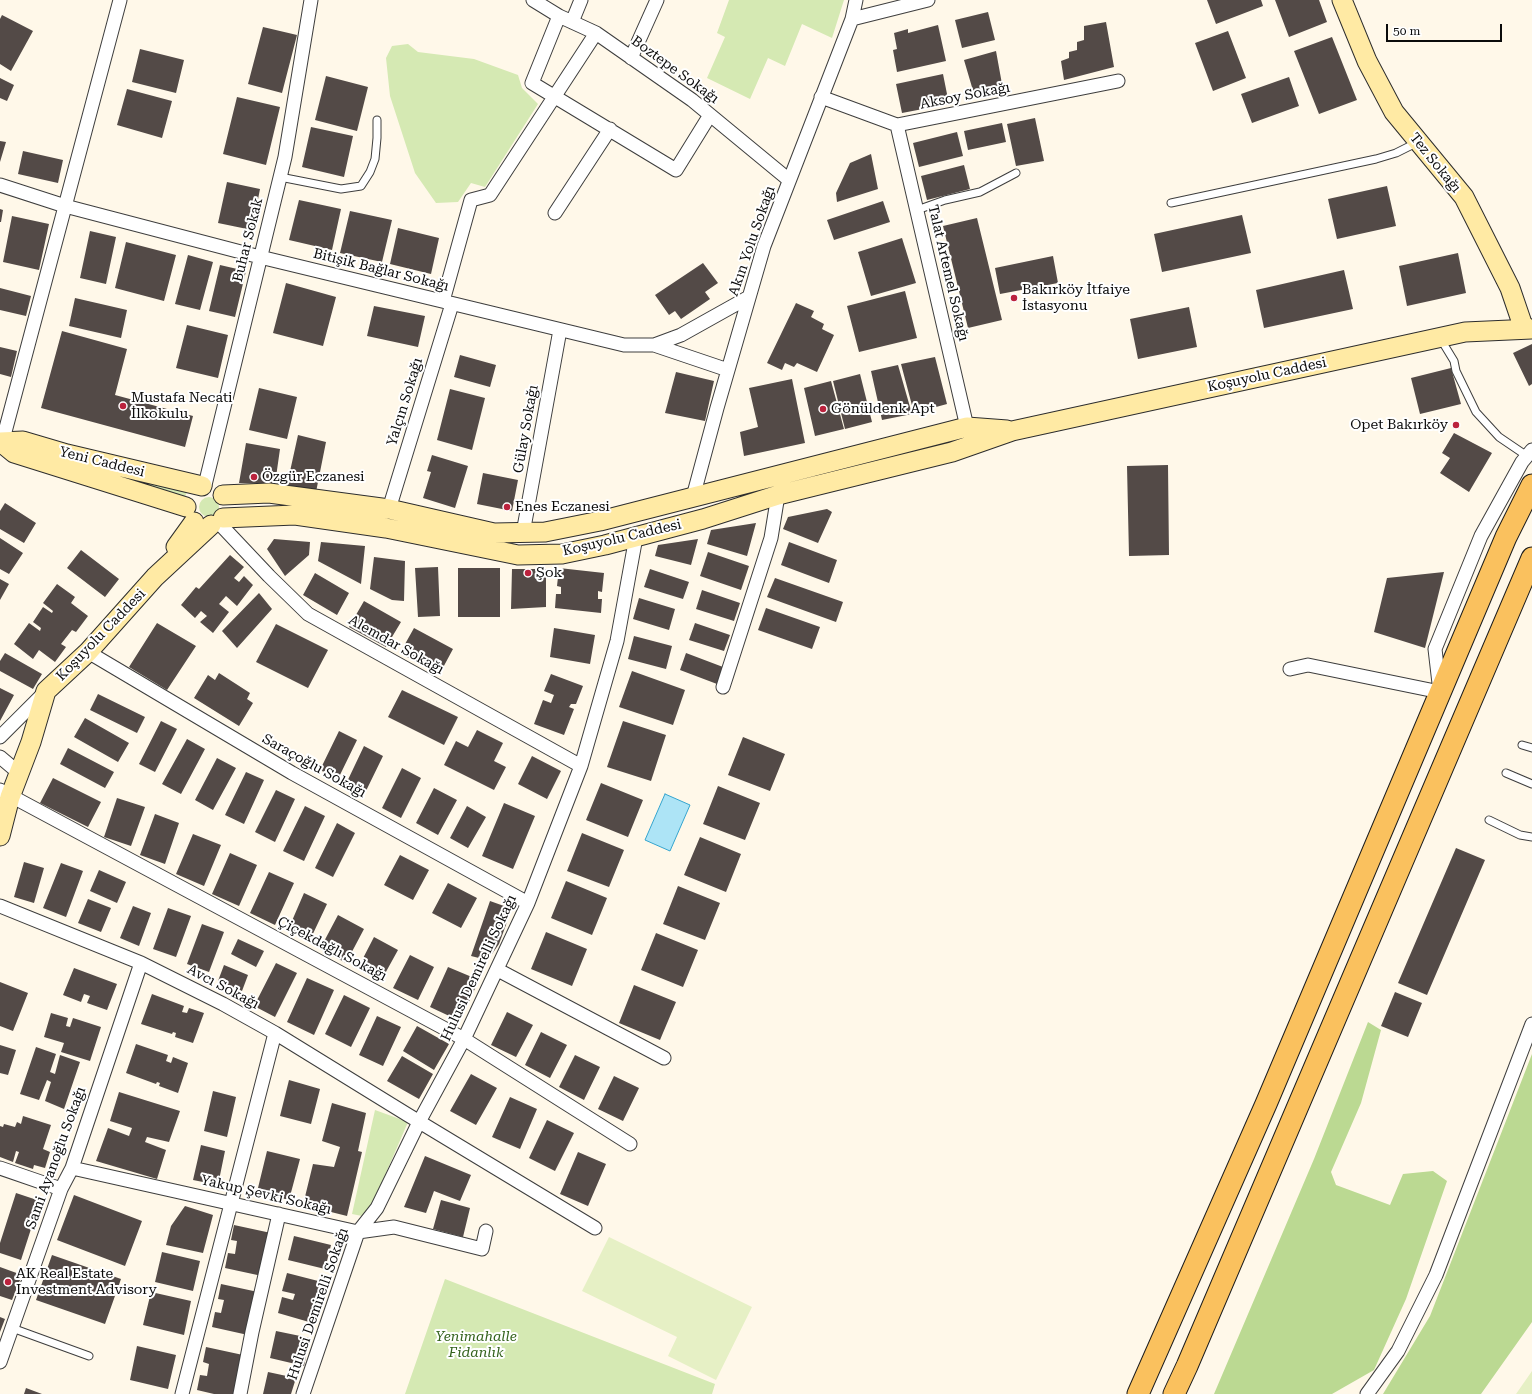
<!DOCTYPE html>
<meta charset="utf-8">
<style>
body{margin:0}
#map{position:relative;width:1532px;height:1394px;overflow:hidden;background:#fff8e9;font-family:"Roboto Serif",serif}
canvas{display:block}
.scale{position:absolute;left:1386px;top:24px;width:116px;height:18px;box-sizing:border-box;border:2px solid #0b0b0b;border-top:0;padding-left:5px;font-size:12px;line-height:14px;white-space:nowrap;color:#0b0b0b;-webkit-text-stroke:3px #fff;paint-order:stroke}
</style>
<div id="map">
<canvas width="1532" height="1394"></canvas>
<div class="scale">50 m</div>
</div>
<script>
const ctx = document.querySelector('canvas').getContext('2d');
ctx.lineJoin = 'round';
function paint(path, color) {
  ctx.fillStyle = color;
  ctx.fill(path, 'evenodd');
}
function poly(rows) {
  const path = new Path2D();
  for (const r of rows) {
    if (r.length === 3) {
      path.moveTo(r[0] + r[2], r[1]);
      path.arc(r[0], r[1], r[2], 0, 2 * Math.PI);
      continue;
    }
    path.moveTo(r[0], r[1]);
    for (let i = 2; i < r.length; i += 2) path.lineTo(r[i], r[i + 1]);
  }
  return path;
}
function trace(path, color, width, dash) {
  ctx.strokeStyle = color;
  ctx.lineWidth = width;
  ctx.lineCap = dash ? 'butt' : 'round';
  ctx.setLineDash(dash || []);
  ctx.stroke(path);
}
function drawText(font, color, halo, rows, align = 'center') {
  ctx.font = font + ' "Roboto Serif",serif';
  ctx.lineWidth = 4;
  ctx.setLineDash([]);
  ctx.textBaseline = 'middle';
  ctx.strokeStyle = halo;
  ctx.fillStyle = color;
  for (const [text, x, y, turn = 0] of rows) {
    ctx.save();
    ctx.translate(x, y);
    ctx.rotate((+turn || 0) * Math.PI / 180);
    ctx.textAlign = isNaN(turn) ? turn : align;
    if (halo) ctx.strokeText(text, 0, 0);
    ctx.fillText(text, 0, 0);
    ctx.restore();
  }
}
const green = poly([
 [729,0,844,0,832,38,802,24,785,66,768,58,750,99,707,78,725,37,717,33],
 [408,44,418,52,474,59,518,75,522,88,538,104,485,187,471,183,458,202,436,203,415,173,390,96,386,58,392,46],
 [117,475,187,492,184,499,116,477],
 [209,507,10],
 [375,1110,408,1122,367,1217,352,1214],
 [445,1279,715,1384,712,1394,405,1394]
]);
const forest = poly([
 [1368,1022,1381,1030,1361,1103,1331,1172,1336,1185,1390,1205,1403,1174,1433,1171,1447,1181,1406,1299,1374,1370,1332,1394,1214,1394,1314,1159],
 [1532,1054,1532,1322,1481,1394,1383,1394,1430,1316]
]);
const pitch = poly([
 [609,1237,752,1307,716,1380,668,1356,677,1337,582,1291],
 [1532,1371,1532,1394,1516,1394]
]);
const water = poly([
 [665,794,690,805,670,851,645,840,665,794]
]);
const building = poly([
 [1207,0,1261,0,1263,6,1216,24],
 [1275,0,1319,0,1327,22,1289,37],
 [988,12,995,40,962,48,955,20],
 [2,15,33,31,11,71,0,64,0,19],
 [1106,22,1114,67,1064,80,1061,61,1069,58,1069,52,1077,50,1077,42,1084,40,1084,26],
 [938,25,946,61,897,72,893,50,897,49,894,33,908,29,908,33],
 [263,27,297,35,282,93,248,84],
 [1228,31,1246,78,1213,91,1195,43],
 [1332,37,1357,100,1319,114,1294,51],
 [140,49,184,60,176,93,132,82],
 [996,51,1002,84,974,94,964,60],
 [943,74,949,104,902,113,896,84],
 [326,76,368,87,357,131,315,120],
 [1289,77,1299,106,1252,123,1241,94],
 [0,78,14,85,7,101,0,98],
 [127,89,172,101,162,138,117,125],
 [237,97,280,107,266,165,223,154],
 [1035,118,1044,161,1016,166,1007,124],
 [1002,123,1006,142,968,150,964,131],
 [311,127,353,136,344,177,302,167],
 [957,132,963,156,919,167,913,143],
 [0,141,6,142,0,162],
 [23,151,63,160,58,183,18,174],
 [871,154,878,189,837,202,836,193,850,163],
 [964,165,970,189,927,200,921,176],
 [227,182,260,189,252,230,218,223],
 [1387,186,1396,226,1337,239,1328,199],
 [299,200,341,209,332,250,289,240],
 [883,201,890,222,834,240,827,220],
 [0,209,3,210,1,222,0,222],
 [350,211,392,220,382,262,340,253],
 [1242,215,1251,253,1162,272,1154,234],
 [12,216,49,224,39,270,3,262],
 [977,218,1002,320,968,328,943,226],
 [398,228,439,238,431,274,390,264],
 [90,231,116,237,106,284,80,278],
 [902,238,916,283,871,296,858,252],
 [126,242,176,255,164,301,115,288],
 [1458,253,1466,293,1407,306,1399,266],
 [188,255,213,262,200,310,175,304],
 [1053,256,1058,283,1000,294,995,268],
 [703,263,718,283,705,292,710,299,681,319,675,311,669,315,655,295],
 [220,265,246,271,235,317,209,311],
 [1344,270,1353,309,1264,328,1256,290],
 [286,283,336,297,323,346,273,333],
 [0,288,31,296,26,316,0,310],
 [905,291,917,338,859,352,847,306],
 [75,298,127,310,121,338,69,326],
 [796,303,814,311,811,317,824,324,822,329,834,335,817,372,797,363,794,367,785,363,782,370,767,363],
 [374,306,425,316,418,347,367,336],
 [1189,307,1197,347,1138,359,1130,319],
 [187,325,228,335,218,378,176,368],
 [62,331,127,349,115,395,193,416,185,447,41,408],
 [1532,344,1532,384,1529,386,1513,353],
 [0,347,17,351,11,377,0,374],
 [460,355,496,365,490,387,454,377],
 [935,357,947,404,914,413,901,364],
 [898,365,912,414,882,420,871,371],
 [1451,368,1461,404,1420,414,1411,378],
 [676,372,714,381,705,421,665,413],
 [860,374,872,422,845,429,833,381],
 [792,379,805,443,744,456,740,432,758,427,749,388],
 [831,381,844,429,815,436,804,388],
 [259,388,297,397,287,439,249,430],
 [450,389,485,398,472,450,437,440],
 [1454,433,1492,453,1469,492,1440,473,1450,458,1442,453],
 [298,435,326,442,316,492,287,485],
 [246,443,280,449,275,484,239,483],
 [432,455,468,466,455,508,423,498,431,472,427,471],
 [1168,465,1169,555,1129,556,1127,466],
 [483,473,518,480,512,511,477,504],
 [5,503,36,523,24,543,0,529,0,511],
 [827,509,832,512,818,543,783,529,788,517],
 [756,523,747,556,707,544,711,530],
 [0,538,23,553,9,574,0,569],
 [274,539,310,542,309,555,285,576,267,549],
 [698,539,691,565,655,556,658,545],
 [321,542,365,546,361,584,318,561],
 [789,542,837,560,829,583,781,565],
 [81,550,119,579,105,597,67,568],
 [708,552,749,566,741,590,700,576],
 [230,555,244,567,234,578,239,582,244,576,253,585,237,606,226,596,219,604,229,612,213,633,200,622,207,616,201,611,195,618,181,605,196,587,199,589],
 [374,557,405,561,404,601,392,600,370,589],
 [438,567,440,616,418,617,415,568],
 [458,568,500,568,500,617,458,617],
 [559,568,604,573,602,592,598,591,598,599,602,599,601,613,555,608,556,594,561,594,561,587,557,586],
 [512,569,546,569,546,607,511,609],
 [650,569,689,582,683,599,644,587],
 [1444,572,1425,648,1374,632,1387,578],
 [315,573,349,593,337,615,303,595],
 [775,578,843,602,836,622,767,597],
 [0,579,9,584,0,600],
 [57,584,75,597,71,603,88,616,76,632,72,630,61,644,66,647,55,662,39,650,33,659,14,644,29,623,40,631,41,628,33,622,43,607,52,613,53,611,43,603],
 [702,590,740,603,734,621,696,609],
 [259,593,272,609,237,648,222,631],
 [639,598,675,609,669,630,633,619],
 [364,601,401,622,386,647,349,627],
 [766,608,820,627,812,649,758,630],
 [157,623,196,646,167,690,129,667],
 [695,623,730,635,724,651,689,640],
 [276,624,328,650,308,688,256,662],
 [414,628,453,649,439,675,400,653],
 [554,628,595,635,590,664,550,657],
 [634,636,672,646,666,669,628,659],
 [5,653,42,674,33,689,0,671,0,661],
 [686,653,723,667,717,684,680,670],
 [632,671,685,690,673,725,619,707],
 [219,673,250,693,247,699,253,703,239,726,194,698,208,675,215,680],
 [551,674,583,686,576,704,571,704,569,707,574,709,564,735,534,724,543,700,551,703,554,695,544,691],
 [0,688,14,695,0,721],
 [402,690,458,717,444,745,388,717],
 [98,694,145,717,137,733,90,710],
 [85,718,129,743,118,762,74,737],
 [161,721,177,729,155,772,139,764],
 [623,721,666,735,651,781,607,767],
 [477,730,503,743,494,761,506,767,494,790,444,765,456,741,468,747],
 [339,731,357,740,338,779,320,770],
 [743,737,785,754,770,791,728,775],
 [187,739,205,749,181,794,162,784],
 [364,746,383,756,364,795,345,786],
 [68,748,114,772,105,788,60,764],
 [532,756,561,771,547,799,518,784],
 [217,758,236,768,213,810,195,800],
 [402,768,421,778,401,818,382,808],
 [246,772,264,780,244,824,225,815],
 [53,778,101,802,88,827,40,803],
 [601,783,643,800,628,837,586,820],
 [718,786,760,803,745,840,703,824],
 [434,788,457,800,438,835,416,823],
 [276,790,295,799,275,842,255,832],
 [117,798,145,807,131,846,104,837],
 [504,803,535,816,513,869,482,856],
 [305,806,325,816,304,861,283,851],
 [467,806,486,817,468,848,450,838],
 [155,814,179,823,165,864,140,855],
 [337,823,355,833,333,877,315,868],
 [582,833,624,850,609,887,567,871],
 [193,834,221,845,204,886,176,874],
 [700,837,741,854,726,892,684,875],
 [1456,848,1485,860,1427,995,1398,983],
 [230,853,257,865,239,906,212,894],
 [400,855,429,870,413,900,384,885],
 [24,862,44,868,34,903,14,897],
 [61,863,83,871,66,917,43,908],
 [99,870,126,882,117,903,90,891],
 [269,872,294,883,275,925,250,913],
 [566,881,607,898,592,935,551,918],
 [448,883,477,898,461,928,432,913],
 [678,886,720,903,705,940,663,924],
 [304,893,327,904,310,940,288,930],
 [88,899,111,908,101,932,78,923],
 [490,901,504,906,507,912,507,922,499,944,492,954,483,959,471,956],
 [133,906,151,913,139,946,120,938],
 [168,908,191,916,176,957,153,949],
 [338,915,364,929,346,963,320,949],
 [202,924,224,932,209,972,187,964],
 [546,932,587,949,572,986,531,969],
 [656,933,698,950,683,987,641,970],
 [374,937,398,950,382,979,359,966],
 [238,939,264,951,256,967,231,954],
 [410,955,434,967,418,1000,393,988],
 [276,963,297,973,275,1017,254,1006],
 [224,965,248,975,242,991,218,981],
 [448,967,479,980,460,1021,430,1007],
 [74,968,117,984,107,1010,87,1003,90,996,84,994,81,1002,63,995],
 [307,978,334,990,314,1035,287,1022],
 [0,982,28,993,13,1031,0,1026],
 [634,985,676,1002,660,1040,619,1023],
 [1395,992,1422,1003,1408,1037,1381,1026],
 [152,994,184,1006,182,1012,187,1013,189,1008,204,1013,193,1043,175,1037,176,1033,173,1032,172,1034,141,1024],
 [344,995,370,1008,351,1047,325,1034],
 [507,1012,533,1025,516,1057,491,1045],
 [51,1013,68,1018,66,1026,70,1027,73,1018,101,1027,90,1061,61,1052,64,1043,44,1037],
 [377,1016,401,1027,383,1066,359,1055],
 [417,1026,449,1044,434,1070,403,1051],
 [541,1032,567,1045,550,1078,525,1065],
 [136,1044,168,1055,166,1061,171,1063,173,1057,188,1063,178,1093,159,1086,160,1083,157,1082,156,1084,126,1073],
 [0,1045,16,1050,8,1075,0,1073],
 [36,1047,56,1054,50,1072,55,1074,60,1055,80,1062,64,1109,45,1101,51,1082,47,1080,39,1100,20,1094],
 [575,1055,600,1067,584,1100,559,1087],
 [402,1056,433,1074,419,1099,387,1081],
 [471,1074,497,1088,476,1125,450,1111],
 [614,1076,639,1088,623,1121,598,1109],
 [289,1080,320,1089,311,1124,280,1116],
 [213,1091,236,1097,227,1137,204,1131],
 [119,1092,180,1111,169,1142,147,1137,145,1142,166,1150,157,1179,96,1161,108,1128,129,1136,132,1128,110,1121],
 [510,1097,537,1109,520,1149,492,1137],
 [332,1103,366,1113,358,1151,362,1152,347,1216,303,1205,313,1164,334,1167,340,1147,322,1141],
 [23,1116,51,1125,43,1149,50,1152,45,1168,34,1165,33,1169,15,1163,19,1152,16,1151,13,1162,0,1157,0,1126,3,1127,4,1124,15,1127,17,1122,21,1124],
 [547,1120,574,1133,555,1171,529,1158],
 [201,1145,225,1151,218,1185,193,1180],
 [267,1151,300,1159,289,1200,257,1192],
 [578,1152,606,1164,588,1206,560,1194],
 [425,1156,471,1175,460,1201,434,1191,426,1213,404,1207],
 [16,1193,40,1201,21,1260,0,1253,0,1243],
 [74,1195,142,1221,125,1266,57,1240],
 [441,1200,470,1208,463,1237,433,1229],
 [185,1206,213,1215,203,1253,166,1245,171,1226],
 [234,1225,271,1233,262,1276,225,1268,228,1253,235,1254,237,1241,231,1240],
 [294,1236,331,1245,325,1269,288,1260],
 [162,1252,200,1261,193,1291,155,1282],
 [52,1255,121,1279,105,1324,36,1300],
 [0,1267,22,1275,12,1300,0,1296],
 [287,1273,326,1283,321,1302,314,1300,313,1304,321,1306,316,1324,278,1313,282,1297,293,1300,295,1294,282,1291],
 [221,1284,258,1292,248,1335,212,1327,215,1312,221,1313,224,1300,218,1299],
 [151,1292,191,1301,184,1335,143,1325],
 [0,1317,5,1319,0,1332],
 [276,1331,310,1338,304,1366,270,1358],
 [137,1346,176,1355,168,1389,130,1380],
 [206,1347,243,1355,234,1394,214,1394,197,1390,200,1375,207,1376,209,1364,203,1362],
 [268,1372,296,1378,291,1394,263,1394],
 [26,1388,42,1394,24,1394]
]);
const lane = poly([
 [280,177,341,189,361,186,370,172,375,159,377,138,377,120],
 [1171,203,1376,159,1396,153,1418,142],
 [917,210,945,200,980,192,1016,173],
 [1440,338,1454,361,1456,371,1476,412,1499,437,1527,456],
 [1522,745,1532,748],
 [1506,773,1532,784],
 [1489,820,1520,835,1532,837],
 [12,1328,89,1356]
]);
const street = poly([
 [533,0,559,16,596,33,692,100,789,180],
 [559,16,532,83,676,170,710,115],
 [852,19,928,0],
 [572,22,581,0],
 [631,58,657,0],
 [821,97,897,125,1118,81],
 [897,125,967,427],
 [0,185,65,206,260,257,624,345,654,345,681,335,749,297],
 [555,213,610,129],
 [443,301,471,200,490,195,596,33],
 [654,345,728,370],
 [0,447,2,443,120,0],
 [205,485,285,157,311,0],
 [693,497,717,408,764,246,852,19,856,0],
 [389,509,452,304],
 [218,522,269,576,308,614,581,766],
 [523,533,560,330],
 [88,652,292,773,528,903],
 [1290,669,1308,665,1440,692,1435,649,1481,536,1522,462,1532,450],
 [723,687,771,538,778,495],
 [0,737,44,693],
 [0,757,19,773],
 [0,790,464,1039,630,1144],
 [0,906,141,963,223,1004,275,1033,408,1115,595,1228],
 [498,970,664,1058],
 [0,1168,61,1189],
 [72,1168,358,1232,394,1227,482,1249,486,1231],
 [0,1362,61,1189,72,1168,141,963],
 [182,1394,275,1033],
 [240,1394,252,1332,279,1214],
 [303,1394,358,1232,377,1208,419,1122,464,1039,528,903,581,766,617,641,636,537],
 [1367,1394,1398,1351,1436,1275,1532,1024]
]);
const secondary = poly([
 [1342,0,1367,61,1394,112,1464,197,1510,288,1524,329],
 [0,442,23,441,67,454,202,486],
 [2,443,14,453,186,507],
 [223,495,269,493,389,509,494,533,545,532,600,521,967,427,1007,430],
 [223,518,295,515,386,528,518,555,562,554,605,545,703,519,778,495,952,452,1012,431,1465,332,1532,329],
 [176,547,194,522],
 [0,836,10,797,31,742,46,691,88,652,155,577,211,525]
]);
const primary = poly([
 [1138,1394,1266,1104,1506,537,1532,485],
 [1174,1394,1187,1366,1532,558]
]);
const markers = [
 [1014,298,4,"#bb223d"],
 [123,406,4,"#bb223d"],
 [823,409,4,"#bb223d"],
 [1456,425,4,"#bb223d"],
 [254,477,4,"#bb223d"],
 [507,507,4,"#bb223d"],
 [528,573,4,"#bb223d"],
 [8,1282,4,"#bb223d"]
];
const streetNames = [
 ["Boztepe Sokağı",675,70,36],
 ["Aksoy Sokağı",965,96,-11],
 ["Tez Sokağı",1435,163,51],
 ["Buhar Sokak",248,240,-76],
 ["Akın Yolu Sokağı",752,241,-71],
 ["Bitişik Bağlar Sokağı",381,270,14],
 ["Talat Artemel Sokağı",948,273,77],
 ["Koşuyolu Caddesi",1267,375,-12],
 ["Yalçın Sokağı",405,402,-73],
 ["Gülay Sokağı",526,429,-80],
 ["Yeni Caddesi",102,462,14],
 ["Koşuyolu Caddesi",622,538,-13],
 ["Koşuyolu Caddesi",101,635,-46],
 ["Alemdar Sokağı",396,645,29],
 ["Saraçoğlu Sokağı",314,766,29],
 ["Çiçekdağlı Sokağı",332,949,28],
 ["Hulusi Demirelli Sokağı",479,968,-65],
 ["Avcı Sokağı",223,987,28],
 ["Sami Ayanoğlu Sokağı",56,1158,-70],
 ["Yakup Şevki Sokağı",266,1195,13],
 ["Hulusi Demirelli Sokağı",318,1304,-71]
];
const poiNames = [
 ["Bakırköy İtfaiye",1022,290],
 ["İstasyonu",1022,306],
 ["Mustafa Necati",131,398],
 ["İlkokulu",131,414],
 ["Gönüldenk Apt",831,409],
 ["Opet Bakırköy",1448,425,"right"],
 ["Özgür Eczanesi",262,477],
 ["Enes Eczanesi",515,507],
 ["Şok",536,573],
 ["AK Real Estate",16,1274],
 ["Investment Advisory",16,1290]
];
const parkNames = [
 ["Yenimahalle",476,1337],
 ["Fidanlık",476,1353]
];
paint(green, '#d5e9b3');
paint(forest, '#bbd992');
paint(pitch, '#e6f0c5');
paint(water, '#ade4f6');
trace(water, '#34a4ce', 1);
paint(building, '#534a47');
trace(lane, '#3e3e3e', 9);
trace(street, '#3e3e3e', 15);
trace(secondary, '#2d2d2d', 21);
trace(primary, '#1c1c1c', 23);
trace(lane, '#fff', 7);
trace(street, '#fff', 13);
trace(secondary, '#ffeaa4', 19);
trace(primary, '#fac15e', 21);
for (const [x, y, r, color] of markers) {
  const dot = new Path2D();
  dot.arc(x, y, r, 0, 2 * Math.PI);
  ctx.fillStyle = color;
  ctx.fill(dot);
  trace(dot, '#fff', 1.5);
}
drawText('14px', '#0b0b0b', '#fff', streetNames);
drawText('14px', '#0b0b0b', '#fff', poiNames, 'left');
drawText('italic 14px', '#33621c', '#fff', parkNames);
</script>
